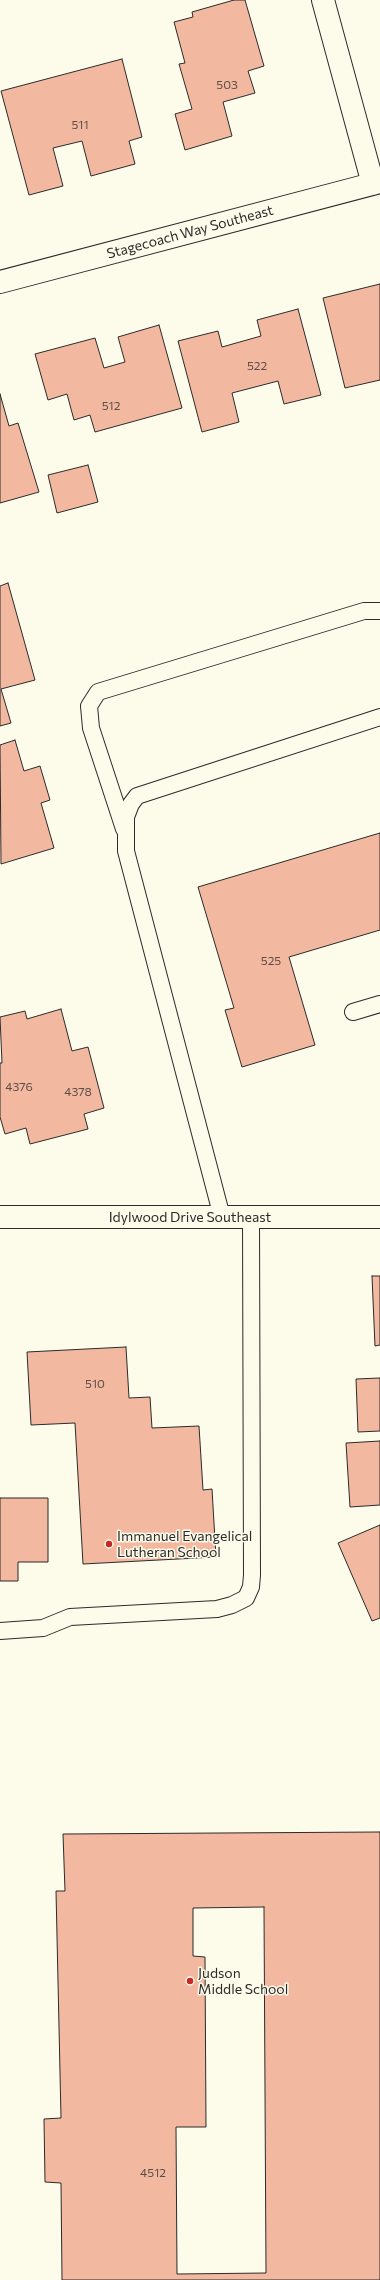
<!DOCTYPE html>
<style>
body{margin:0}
canvas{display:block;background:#fdfbea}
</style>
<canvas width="380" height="2280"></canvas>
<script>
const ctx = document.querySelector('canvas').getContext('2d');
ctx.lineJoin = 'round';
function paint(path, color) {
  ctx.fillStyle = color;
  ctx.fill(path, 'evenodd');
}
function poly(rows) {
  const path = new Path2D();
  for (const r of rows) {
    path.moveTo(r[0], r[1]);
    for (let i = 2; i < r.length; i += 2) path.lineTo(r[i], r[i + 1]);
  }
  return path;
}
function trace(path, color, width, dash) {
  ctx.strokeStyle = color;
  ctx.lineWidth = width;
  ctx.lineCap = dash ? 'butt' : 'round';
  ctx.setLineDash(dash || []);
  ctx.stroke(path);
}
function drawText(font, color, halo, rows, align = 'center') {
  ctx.font = font + ' Commissioner,sans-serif';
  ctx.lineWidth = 3;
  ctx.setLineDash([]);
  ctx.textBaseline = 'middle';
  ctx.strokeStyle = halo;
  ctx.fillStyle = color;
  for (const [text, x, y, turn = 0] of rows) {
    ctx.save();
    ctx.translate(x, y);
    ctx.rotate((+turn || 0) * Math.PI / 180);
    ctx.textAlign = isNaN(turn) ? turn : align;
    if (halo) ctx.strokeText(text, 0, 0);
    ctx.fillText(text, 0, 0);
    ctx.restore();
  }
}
const building = poly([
 [234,0,245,0,264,66,248,71,255,93,223,102,232,136,185,150,175,114,192,109,179,64,185,63,174,22,193,17,192,12,234,0],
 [122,59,142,137,129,141,135,164,91,176,82,141,53,148,63,186,29,195,1,91,122,59],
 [380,284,380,380,345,388,323,298,380,284],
 [298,309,321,395,284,404,278,381,232,393,239,422,202,432,178,341,218,331,222,347,261,336,257,320,298,309],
 [159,325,182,408,95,432,90,415,74,420,67,394,48,400,35,354,95,338,104,368,125,362,118,337,159,325],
 [0,394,9,426,18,423,39,492,0,503,0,394],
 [88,465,98,502,57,513,48,475,88,465],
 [8,583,35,680,1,689,11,723,0,726,0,586,8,583],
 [15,740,24,771,40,766,50,800,41,803,54,848,1,864,0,745,15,740],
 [380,833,380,930,289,957,315,1045,242,1067,225,1010,234,1008,198,887,380,833],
 [61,1009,72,1051,88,1047,104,1108,84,1114,88,1129,30,1144,26,1128,5,1134,0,1117,0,1063,2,1063,0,1017,25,1011,27,1019,61,1009],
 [372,1276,380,1276,380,1345,375,1346,372,1276],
 [126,1347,129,1398,150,1397,152,1428,199,1426,203,1490,212,1489,216,1557,83,1564,75,1423,31,1425,27,1352,126,1347],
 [380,1378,380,1431,358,1432,356,1379,380,1378],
 [380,1441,380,1505,350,1507,346,1443,380,1441],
 [0,1498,48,1498,48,1562,18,1562,18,1581,0,1581,0,1498],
 [380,1525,380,1618,372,1621,338,1543,380,1525],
 [380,1832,380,2280,62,2280,61,2183,45,2182,44,2119,61,2118,56,1891,65,1891,63,1834,380,1832],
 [264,1907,266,2273,177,2274,176,2127,206,2127,205,1957,193,1956,193,1908,264,1907]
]);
const lane = poly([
 [124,829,91,728,89,706,98,692,364,611,380,611],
 [353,1012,380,1004],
 [222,1217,126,851,126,817,131,804,137,796,380,717],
 [0,1631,43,1628,70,1617,217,1609,232,1605,246,1598,251,1587,252,1575,251,1217]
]);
const street = poly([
 [323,0,373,184],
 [0,282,380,182]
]);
const secondary = poly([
 [0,1217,380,1217]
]);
const markers = [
 [109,1544,4,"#c62828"],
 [190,1981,4,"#c62828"]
];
const numberNames = [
 ["503",227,85],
 ["511",80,125],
 ["522",257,366],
 ["512",111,406],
 ["525",271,961],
 ["4376",19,1087],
 ["4378",78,1092],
 ["510",95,1384],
 ["4512",153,2173]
];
const streetNames = [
 ["Stagecoach Way Southeast",190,232,-15],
 ["Idylwood Drive Southeast",190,1217]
];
const poiNames = [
 ["Immanuel Evangelical",117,1536],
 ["Lutheran School",117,1552],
 ["Judson",198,1973],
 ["Middle School",198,1989]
];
paint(building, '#f2b8a0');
trace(building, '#2b2b2b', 1);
trace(lane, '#2b2b2b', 18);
trace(street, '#2b2b2b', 24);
trace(secondary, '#2b2b2b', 24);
trace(lane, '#fdfbea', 16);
trace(street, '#fdfbea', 22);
trace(secondary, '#fdfbea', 22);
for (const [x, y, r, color] of markers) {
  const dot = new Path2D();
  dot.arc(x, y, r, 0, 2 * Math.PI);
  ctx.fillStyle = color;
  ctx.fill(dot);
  trace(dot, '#fdfbea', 1.5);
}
drawText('12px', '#5d4e48', null, numberNames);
drawText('14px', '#2b2b2b', '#fdfbea', streetNames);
drawText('14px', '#2b2b2b', '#fdfbea', poiNames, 'left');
</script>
